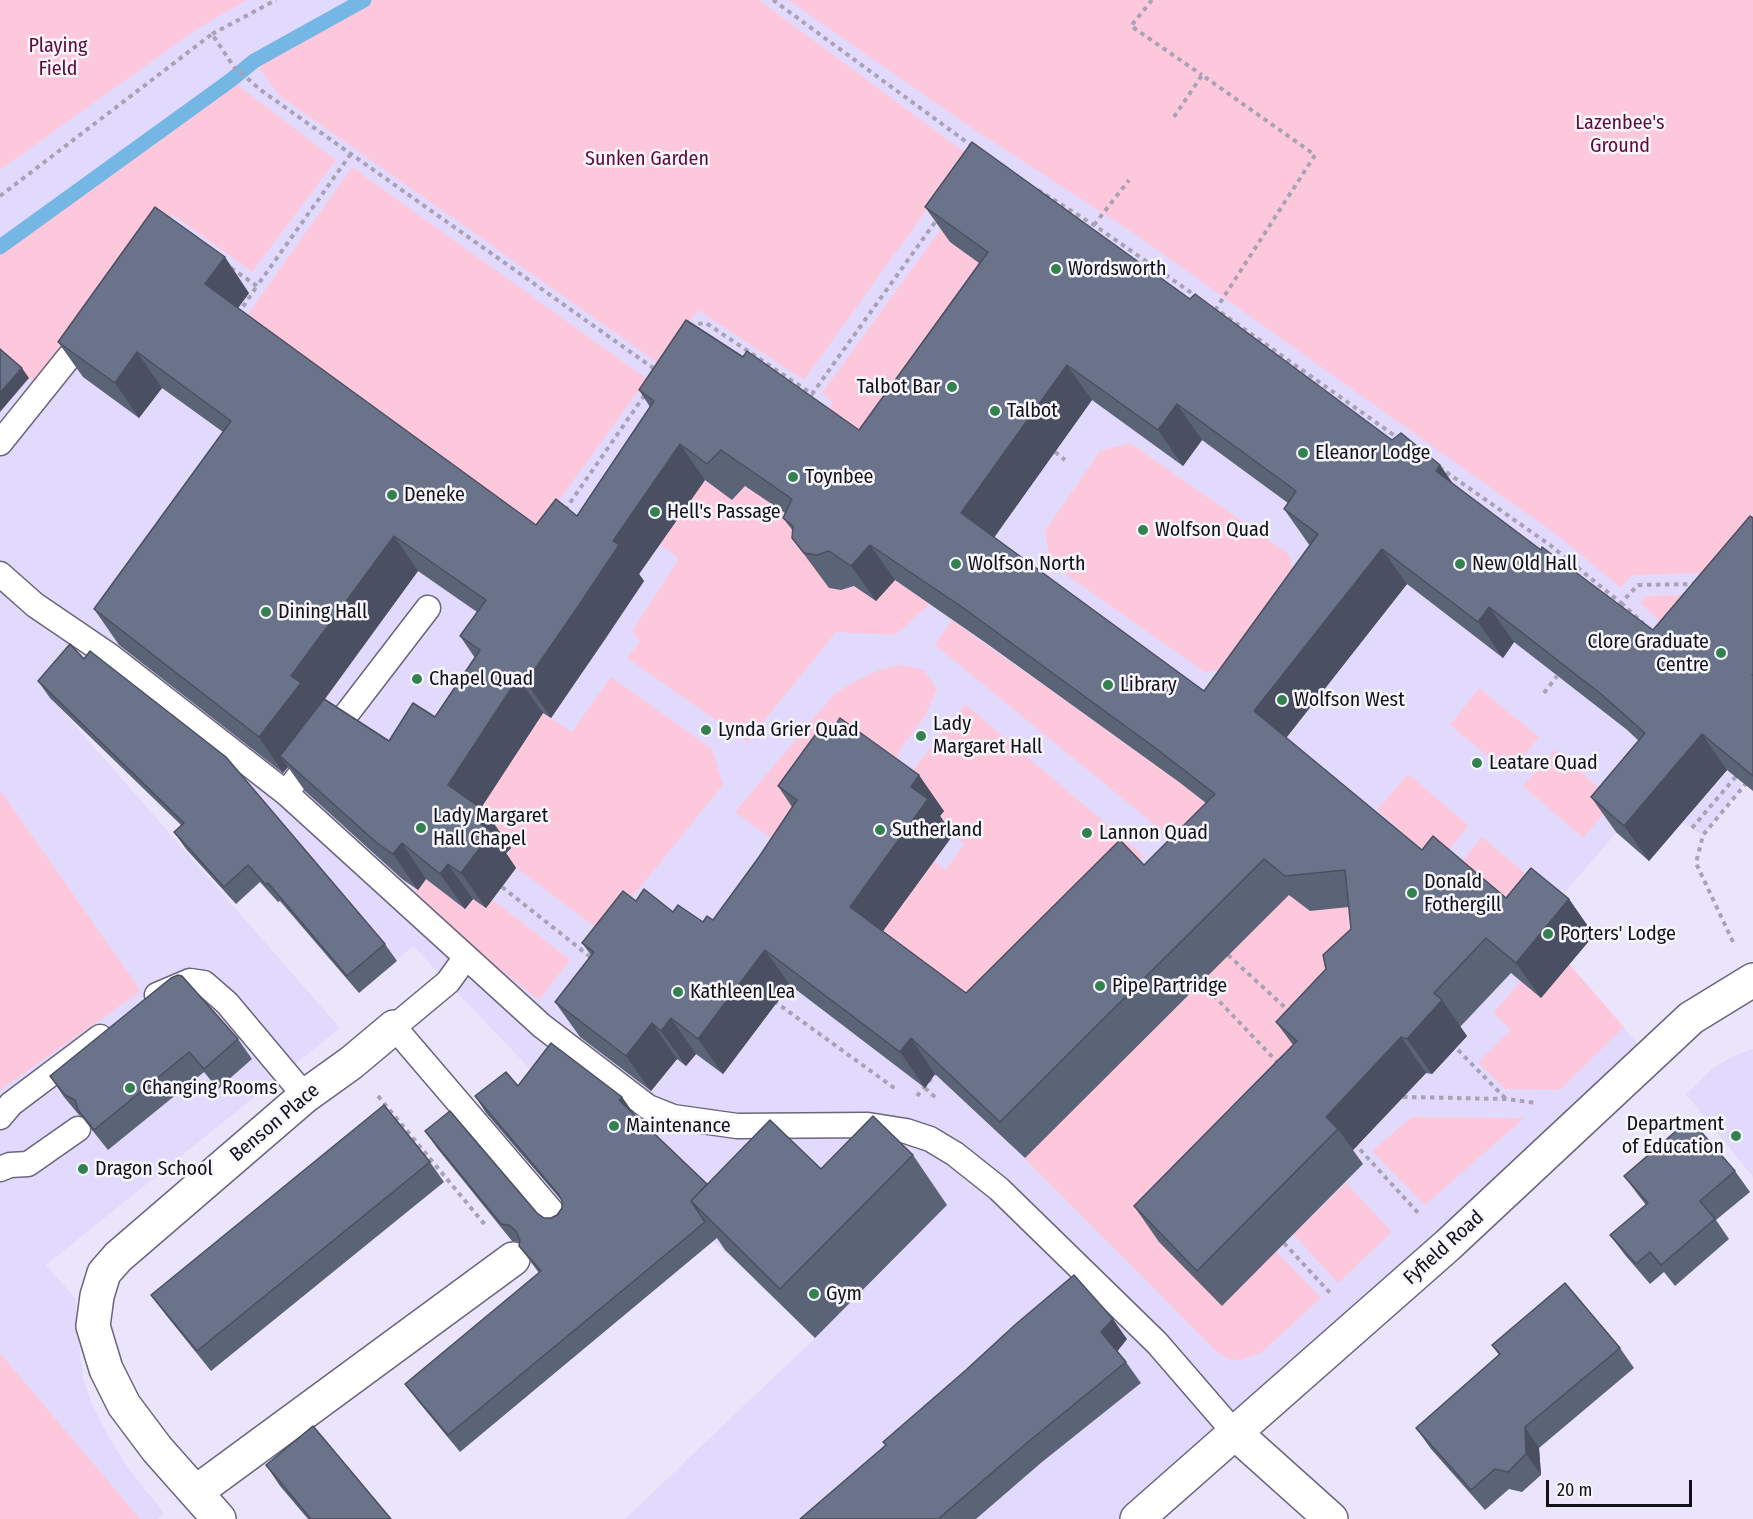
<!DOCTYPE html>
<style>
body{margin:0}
#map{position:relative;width:1753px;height:1519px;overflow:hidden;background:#eae5fb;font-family:"Fira Sans Condensed",sans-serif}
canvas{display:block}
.scale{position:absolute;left:1546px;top:1480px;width:146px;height:27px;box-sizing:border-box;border:3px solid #121019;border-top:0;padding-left:8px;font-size:18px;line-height:21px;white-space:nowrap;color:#121019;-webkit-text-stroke:4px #f6f5fb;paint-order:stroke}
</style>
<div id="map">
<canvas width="1753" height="1519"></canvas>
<div class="scale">20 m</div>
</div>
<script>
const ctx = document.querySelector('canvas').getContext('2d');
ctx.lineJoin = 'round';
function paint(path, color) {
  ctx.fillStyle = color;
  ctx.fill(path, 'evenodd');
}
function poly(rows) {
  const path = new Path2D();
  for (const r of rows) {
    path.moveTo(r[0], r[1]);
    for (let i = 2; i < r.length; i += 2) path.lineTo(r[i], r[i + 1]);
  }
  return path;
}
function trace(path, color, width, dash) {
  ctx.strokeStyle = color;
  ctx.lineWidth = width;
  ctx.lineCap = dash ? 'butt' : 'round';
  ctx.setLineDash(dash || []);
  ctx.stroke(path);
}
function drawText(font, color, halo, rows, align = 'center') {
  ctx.font = font + ' "Fira Sans Condensed",sans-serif';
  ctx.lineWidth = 5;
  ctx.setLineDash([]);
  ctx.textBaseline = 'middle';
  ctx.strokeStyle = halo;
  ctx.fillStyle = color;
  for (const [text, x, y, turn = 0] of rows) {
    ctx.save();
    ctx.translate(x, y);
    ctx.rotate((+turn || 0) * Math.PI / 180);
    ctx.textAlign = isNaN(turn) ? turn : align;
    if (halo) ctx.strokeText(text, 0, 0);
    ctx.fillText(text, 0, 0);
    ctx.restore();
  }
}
const built = poly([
 [0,0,1233,0,1661,342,1753,774,1703,835,1682,823,1649,861,1616,833,1556,903,1594,935,1569,964,1650,1058,1137,1519,625,1519,815,1338,651,1181,552,1092,413,946,359,993,299,923,261,882,236,904,186,849,200,836,58,706,340,1028,46,1265,76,1299,76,1317,83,1379,92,1404,108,1436,131,1472,164,1513,157,1519,0,1519],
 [1753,1049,1753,1177,1686,1094,1713,1068,1733,1056]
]);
const green = poly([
 [0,0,247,0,197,29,0,170],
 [364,0,759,0,967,154,804,380,698,310,658,363,280,96,254,61],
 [788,0,1753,0,1753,547,1738,572,1632,575,1621,588,1557,535,1129,230,973,129],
 [231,80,336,160,252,272,173,215,34,381,29,378,0,353,0,247],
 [352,167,647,379,536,532,243,321],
 [985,168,1025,296,902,490,820,421,833,402,822,393],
 [1130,443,1289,554,1296,585,1236,668,1204,672,1050,563,1045,531,1100,451],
 [705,480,732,500,745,486,817,535,841,590,854,586,876,601,895,580,930,604,895,635,836,632,747,742,627,658,640,641,632,631,679,559,660,544],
 [1714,595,1679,639,1640,603,1646,596],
 [952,620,1179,782,1230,822,1178,834,1161,830,935,645],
 [900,665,924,670,937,689,925,716,901,748,896,759,804,863,735,812,834,694,854,682,879,670],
 [611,677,712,749,723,785,603,933,503,858,511,848,480,810,543,713,572,732],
 [1479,688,1539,737,1509,774,1450,725],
 [965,704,1144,856,982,1022,847,922,913,890,934,861,946,870,964,844,936,822,944,811,904,782],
 [1555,750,1614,801,1583,838,1523,786],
 [1408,774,1469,826,1437,863,1377,810],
 [0,790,141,991,0,1090],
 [1482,837,1540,886,1519,912,1460,863],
 [426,879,465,909,473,899,486,908,493,900,570,960,539,1000,409,898],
 [1352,880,1420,934,1276,1251,1321,1298,1261,1353,1240,1360,1228,1359,1216,1351,1024,1158,1201,982,1294,883,1296,900,1310,911,1329,909],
 [1569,964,1624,1027,1560,1090,1505,1089,1478,1063,1511,1030,1493,1013,1521,981,1541,998],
 [1412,1117,1524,1118,1425,1205,1372,1151],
 [1346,1183,1392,1232,1338,1283,1293,1234],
 [0,1353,140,1519,0,1519]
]);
const stream = poly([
 [0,247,231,80,254,61,364,0]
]);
const path = poly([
 [773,0,972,146],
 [1152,0,1131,26,1202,75],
 [212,34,276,0],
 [1174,117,1202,75,1315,155,1216,309,1398,438],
 [1038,190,1094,225,1196,296],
 [0,196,212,34,234,67,262,91,656,370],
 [1094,225,1129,180],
 [231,268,257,286,350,155],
 [238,314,257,286],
 [692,330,697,324,706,323,812,394,938,218],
 [1055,452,1065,460],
 [1439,467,1550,545,1621,603,1638,585,1696,584],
 [565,510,646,393],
 [1621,603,1643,623],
 [1544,693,1557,676],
 [1692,828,1738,774],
 [502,887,593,959],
 [1733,942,1696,863,1703,835,1753,775],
 [1228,955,1291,1013],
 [1201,982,1279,1064],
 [774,1001,897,1090],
 [1458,1050,1506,1099],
 [925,1088,937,1099],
 [378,1096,486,1226],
 [917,1096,935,1074],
 [1403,1097,1506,1099,1537,1103],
 [1354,1143,1420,1215],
 [1284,1243,1330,1293]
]);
const lane = poly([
 [0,443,69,357],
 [0,574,35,605,110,656,286,793,542,1026,648,1107,673,1117,737,1126,868,1125,906,1131,930,1139,955,1154,999,1189,1157,1343,1234,1432],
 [286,793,428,608],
 [466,957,448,982,394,1027,560,1221],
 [157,995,190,981,204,983,227,1003,305,1096],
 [0,1117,11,1104,100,1037],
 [0,1169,10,1165,28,1164,78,1129]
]);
const street = poly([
 [1234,1432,1331,1519],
 [196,1492,513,1259],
 [219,1519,157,1449,124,1405,106,1369,93,1326,97,1296,104,1273,118,1257,305,1096,351,1063,394,1027],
 [1137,1519,1448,1245,1691,1018,1753,980]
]);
const wall = poly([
 [925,207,1190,299,1392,440,1440,465,1453,484,1541,550,1653,630,1753,518,1753,791,1727,770,1649,861,1616,832,1591,797,1639,741,1626,729,1514,642,1503,658,1407,584,1286,738,1422,850,1506,898,1569,899,1594,935,1541,998,1511,973,1460,1027,1467,1036,1432,1074,1426,1073,1353,1150,1363,1164,1222,1306,1159,1242,1134,1206,1293,1045,1276,1022,1326,969,1351,929,1349,907,1310,911,1289,895,1025,1158,935,1074,925,1088,790,985,723,1074,696,1054,686,1066,677,1059,651,1091,580,1037,555,1002,591,955,582,943,636,901,703,922,713,920,759,857,792,807,778,786,827,738,944,811,940,816,953,835,883,931,966,993,1144,865,1206,803,1179,782,986,643,895,580,876,601,854,586,841,590,829,588,792,538,793,531,783,518,785,513,745,486,732,500,705,480,639,574,644,581,604,641,551,718,543,713,481,808,511,848,506,853,516,868,486,908,473,899,465,909,426,879,418,890,402,879,305,791,288,767,283,773,119,645,94,609,223,432,162,388,139,418,83,377,58,342,249,293,238,308,536,525,577,516,650,407,639,390,859,430,979,263,950,242],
 [1092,400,1183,466,1202,440,1288,503,1284,509,1310,546,1204,691,994,537],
 [418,571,477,612,460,636,475,658,435,717,389,741,325,699],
 [84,659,385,944,397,961,359,993,280,901,278,902,260,882,236,904,186,849,174,832,181,825,50,698,38,681],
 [238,1039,252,1059,218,1089,204,1072,108,1150,92,1130,82,1117,79,1115,64,1097,50,1076],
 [518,1086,622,1097,633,1113,707,1184,821,1169,913,1155,947,1205,815,1338,725,1250,717,1238,460,1452,417,1400,405,1384,539,1273,519,1246,519,1242,512,1241,437,1148,425,1131,544,1218,551,1218,557,1215,562,1208,562,1201,486,1113,475,1096],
 [430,1162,444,1182,211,1371,166,1315,151,1295],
 [1735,1171,1750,1192,1716,1220,1729,1239,1675,1286,1664,1272,1650,1284,1625,1255,1610,1235,1646,1205,1639,1196,1624,1176],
 [1127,1339,1117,1351,1126,1362,1141,1383,1042,1462,976,1519,800,1519],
 [1492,1345,1620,1348,1634,1368,1539,1448,1541,1475,1522,1492,1509,1489,1485,1510,1431,1449,1416,1428,1499,1355],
 [266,1465,391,1519,308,1519,280,1486]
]);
const shadedWall = poly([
 [225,257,249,293,230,319,205,284],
 [137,352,162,388,139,418,115,383],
 [1067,365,1092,400,986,549,961,513],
 [22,368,29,378,0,412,0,393],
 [1177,404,1202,440,1183,466,1158,430],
 [680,444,705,480,639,574,644,581,551,718,526,682,613,541],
 [1440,465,1465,501,1436,471],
 [394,536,418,571,318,708,280,756,288,767,283,773,259,737,291,676],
 [870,545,895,580,876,601,851,566],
 [1382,549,1407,584,1279,747,1254,711],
 [1489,607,1514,642,1503,658,1478,622],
 [518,678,543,713,473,820,448,785],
 [1702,734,1727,770,1649,861,1624,826],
 [919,775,944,811,940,816,953,835,875,942,850,907,911,787],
 [486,812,511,848,506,853,516,868,486,908,461,873,478,822],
 [402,843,426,879,418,890,393,854],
 [448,864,473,899,465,909,440,874],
 [1569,899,1594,935,1541,998,1516,963],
 [765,950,790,985,723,1074,698,1039],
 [1442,1000,1467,1036,1432,1074,1407,1039],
 [671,1018,696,1054,686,1066,661,1031],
 [652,1023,677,1059,651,1091,626,1056],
 [1401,1037,1426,1073,1353,1150,1338,1129,1326,1117],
 [911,1038,935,1074,925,1088,900,1052],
 [622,1097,634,1114,619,1100],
 [1113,1319,1127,1339,1116,1353,1101,1332],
 [1525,1427,1539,1448,1541,1475,1526,1454]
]);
const building = poly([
 [972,142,1190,299,1195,294,1392,440,1401,433,1440,465,1436,471,1541,550,1542,547,1653,630,1750,516,1753,518,1753,674,1752,675,1753,676,1753,776,1702,734,1624,826,1591,797,1645,733,1601,694,1489,607,1478,622,1382,549,1254,711,1422,850,1433,836,1506,898,1531,868,1569,899,1516,963,1486,938,1434,993,1442,1000,1407,1039,1401,1037,1326,1117,1338,1129,1197,1271,1134,1206,1297,1041,1276,1022,1326,969,1323,955,1351,929,1345,870,1285,876,1264,859,1000,1122,911,1038,900,1052,765,950,698,1039,671,1018,661,1031,652,1023,626,1056,555,1002,594,952,582,943,623,891,636,901,644,889,673,912,678,905,703,922,707,916,713,920,759,857,797,800,778,786,818,731,827,738,840,718,919,775,911,787,928,799,850,907,966,993,1120,840,1144,865,1215,794,1154,747,962,607,870,545,851,566,829,551,817,555,804,553,792,538,793,526,783,518,792,499,721,450,707,464,680,444,613,541,619,545,579,605,526,682,518,678,448,785,486,812,478,822,492,832,461,873,448,864,440,874,402,843,393,854,377,843,280,756,324,699,389,741,413,703,435,717,480,650,460,636,486,600,394,536,291,676,301,683,259,737,94,609,231,421,137,352,115,383,58,342,155,207,225,257,205,284,536,525,556,499,577,516,654,401,639,390,686,320,743,357,747,351,859,430,988,252,925,207,972,142],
 [1067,365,1158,430,1177,404,1296,491,1284,509,1318,534,1204,691,961,513,1067,365],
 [0,349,22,368,0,393,0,349],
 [70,644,84,659,90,651,226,757,385,944,347,976,268,883,266,885,248,865,224,887,174,832,184,823,38,681,70,644],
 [178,975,182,976,238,1039,204,1069,189,1052,94,1130,78,1110,75,1100,65,1095,50,1076,171,978,178,975],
 [551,1043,622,1097,619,1100,707,1184,691,1201,705,1222,448,1435,405,1384,541,1271,519,1246,520,1240,516,1231,509,1225,501,1224,425,1131,450,1111,537,1213,544,1218,551,1218,557,1215,562,1208,562,1201,559,1195,475,1096,506,1072,518,1086,551,1043],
 [384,1105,430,1162,197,1351,151,1295,384,1105],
 [873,1116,913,1155,780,1289,691,1201,770,1120,821,1169,873,1116],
 [1690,1119,1735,1171,1700,1201,1715,1219,1661,1265,1650,1252,1636,1264,1610,1235,1648,1203,1624,1176,1690,1119],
 [1074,1275,1113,1319,1101,1332,1126,1362,1028,1442,938,1519,800,1519,886,1445,883,1442,966,1370,1016,1324,1074,1275],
 [1565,1283,1620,1348,1525,1427,1526,1454,1508,1472,1495,1469,1471,1490,1416,1428,1500,1354,1492,1345,1565,1283],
 [313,1426,391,1519,311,1519,266,1465,313,1426]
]);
const markers = [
 [1056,269,6,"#348150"],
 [952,387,6,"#348150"],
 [995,411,6,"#348150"],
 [1303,453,6,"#348150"],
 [793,477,6,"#348150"],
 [392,495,6,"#348150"],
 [655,512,6,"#348150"],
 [1143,530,6,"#348150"],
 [956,564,6,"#348150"],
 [1460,564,6,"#348150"],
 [266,612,6,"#348150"],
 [1721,653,6,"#348150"],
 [417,679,6,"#348150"],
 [1108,685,6,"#348150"],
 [1282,700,6,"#348150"],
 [706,730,6,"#348150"],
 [921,736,6,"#348150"],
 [1477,763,6,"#348150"],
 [421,828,6,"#348150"],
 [880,830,6,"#348150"],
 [1087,833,6,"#348150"],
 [1412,893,6,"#348150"],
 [1548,934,6,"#348150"],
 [1100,986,6,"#348150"],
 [678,992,6,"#348150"],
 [130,1088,6,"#348150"],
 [614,1126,6,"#348150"],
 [1736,1136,6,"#348150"],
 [83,1169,6,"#348150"],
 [814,1294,6,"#348150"]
];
const parkNames = [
 ["Playing",58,46],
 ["Field",58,69],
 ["Lazenbee's",1620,123],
 ["Ground",1620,146],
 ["Sunken Garden",647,159]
];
const poiNames = [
 ["Wordsworth",1068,269],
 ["Talbot Bar",940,387,"right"],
 ["Talbot",1007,411],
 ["Eleanor Lodge",1315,453],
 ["Toynbee",805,477],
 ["Deneke",404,495],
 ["Hell's Passage",667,512],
 ["Wolfson Quad",1155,530],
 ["Wolfson North",968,564],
 ["New Old Hall",1472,564],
 ["Dining Hall",278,612],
 ["Clore Graduate",1709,642,"right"],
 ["Centre",1709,665,"right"],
 ["Chapel Quad",429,679],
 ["Library",1120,685],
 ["Wolfson West",1294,700],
 ["Lady",933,724],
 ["Margaret Hall",933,747],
 ["Lynda Grier Quad",718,730],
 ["Leatare Quad",1489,763],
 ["Lady Margaret",433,816],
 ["Hall Chapel",433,839],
 ["Sutherland",892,830],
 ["Lannon Quad",1099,833],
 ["Donald",1424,882],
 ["Fothergill",1424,905],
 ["Porters' Lodge",1560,934],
 ["Pipe Partridge",1112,986],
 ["Kathleen Lea",690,992],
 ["Changing Rooms",142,1088],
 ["Department",1724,1124,"right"],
 ["of Education",1724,1147,"right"],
 ["Maintenance",626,1126],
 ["Dragon School",95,1169],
 ["Gym",826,1294]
];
const streetNames = [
 ["Benson Place",275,1123,-40],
 ["Fyfield Road",1444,1248,-42]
];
paint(built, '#e2dafc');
paint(green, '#fec8dc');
trace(stream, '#75b7e4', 15);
trace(lane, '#6a647c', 27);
trace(street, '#6a647c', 36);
trace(path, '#a7a3b5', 4, [4.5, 4.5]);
trace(lane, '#fff', 24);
trace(street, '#fff', 33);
paint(wall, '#5b6377');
paint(shadedWall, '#4a5061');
paint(building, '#6a738a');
trace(building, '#4a5061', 1.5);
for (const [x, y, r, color] of markers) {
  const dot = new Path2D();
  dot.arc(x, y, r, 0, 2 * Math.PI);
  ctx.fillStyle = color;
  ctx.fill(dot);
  trace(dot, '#f6f5fb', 2);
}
drawText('20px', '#610b39', '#f6f5fb', parkNames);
drawText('20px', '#121019', '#f6f5fb', poiNames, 'left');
drawText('20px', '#121019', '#f6f5fb', streetNames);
</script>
